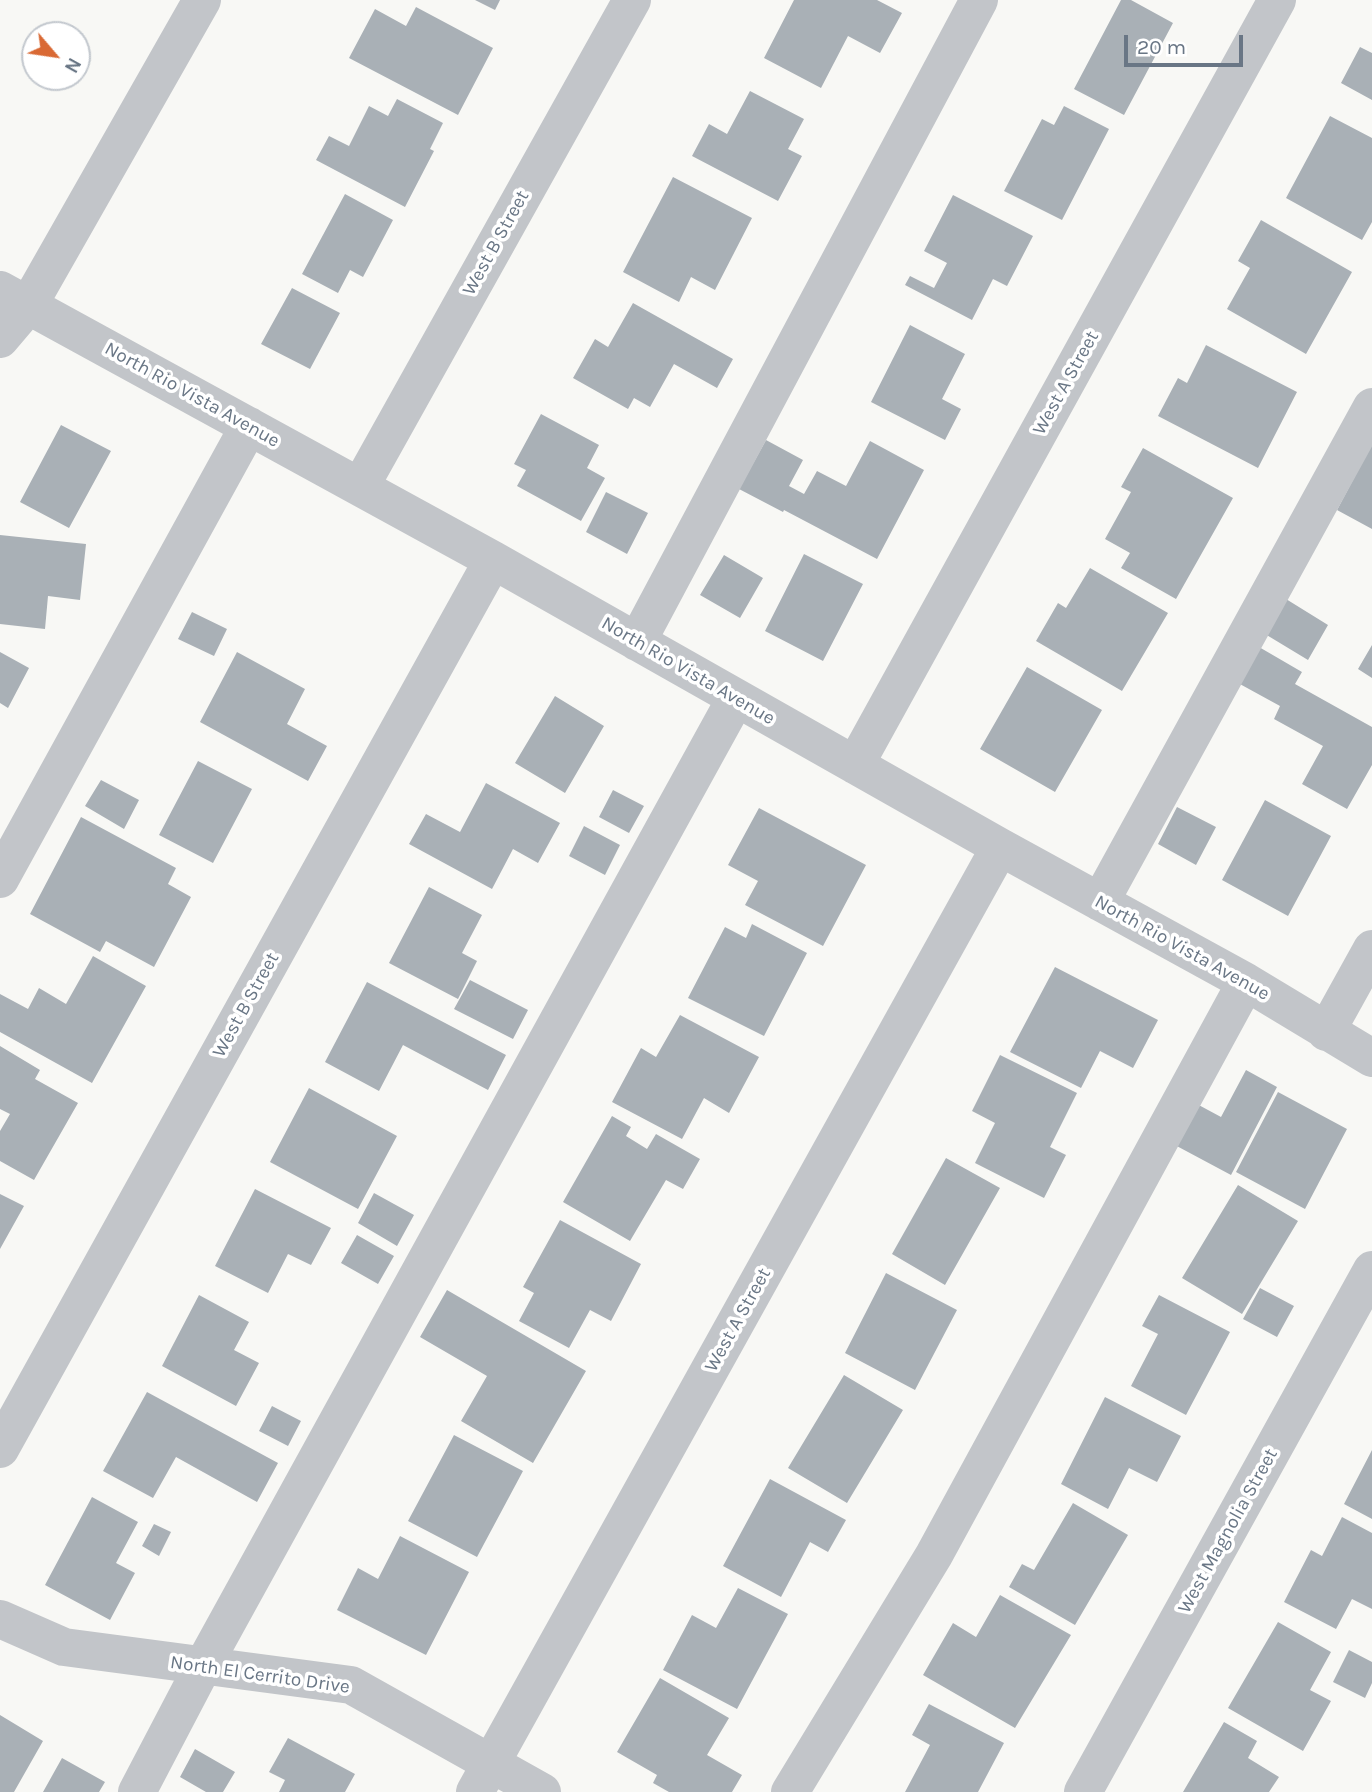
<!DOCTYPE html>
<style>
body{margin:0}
#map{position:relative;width:1372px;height:1792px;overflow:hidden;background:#f8f8f5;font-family:Karla,sans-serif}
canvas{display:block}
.north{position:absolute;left:21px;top:21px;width:70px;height:70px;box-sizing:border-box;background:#fff;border:2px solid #c3c8ce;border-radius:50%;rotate:119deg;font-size:19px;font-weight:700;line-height:28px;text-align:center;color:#697685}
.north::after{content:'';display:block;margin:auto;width:24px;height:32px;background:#d96934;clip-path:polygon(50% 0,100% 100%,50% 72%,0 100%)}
.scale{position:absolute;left:1124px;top:35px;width:119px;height:32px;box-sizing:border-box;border:4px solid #697685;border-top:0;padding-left:9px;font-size:21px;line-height:24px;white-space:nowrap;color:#697685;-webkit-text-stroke:5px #fff;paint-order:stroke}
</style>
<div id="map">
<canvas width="1372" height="1792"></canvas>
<div class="north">N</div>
<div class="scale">20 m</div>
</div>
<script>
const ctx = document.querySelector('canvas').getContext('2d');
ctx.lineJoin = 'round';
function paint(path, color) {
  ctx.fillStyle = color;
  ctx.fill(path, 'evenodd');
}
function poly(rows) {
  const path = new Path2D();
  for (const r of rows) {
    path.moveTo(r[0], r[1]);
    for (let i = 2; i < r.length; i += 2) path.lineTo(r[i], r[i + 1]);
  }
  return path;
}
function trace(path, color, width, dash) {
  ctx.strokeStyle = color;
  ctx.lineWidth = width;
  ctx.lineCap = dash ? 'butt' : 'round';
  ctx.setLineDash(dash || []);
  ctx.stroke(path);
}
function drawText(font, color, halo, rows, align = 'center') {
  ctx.font = font + ' Karla,sans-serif';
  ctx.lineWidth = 7;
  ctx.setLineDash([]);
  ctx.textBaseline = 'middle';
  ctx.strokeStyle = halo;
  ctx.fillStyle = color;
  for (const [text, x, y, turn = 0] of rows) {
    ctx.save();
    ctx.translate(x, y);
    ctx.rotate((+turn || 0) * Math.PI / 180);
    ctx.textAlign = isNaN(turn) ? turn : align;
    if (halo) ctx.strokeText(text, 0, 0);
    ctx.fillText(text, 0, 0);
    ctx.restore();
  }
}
const building = poly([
 [475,0,500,0,495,10],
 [794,0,877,0,902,13,880,53,848,36,821,88,764,58],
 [1121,0,1131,0,1173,23,1124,115,1074,89],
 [416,7,493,48,458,115,349,58,375,9,406,26],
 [1360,47,1372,53,1372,100,1341,83],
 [750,91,804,119,788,149,802,156,778,201,692,156,709,124,727,134],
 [397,99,443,123,430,149,434,151,405,207,316,160,329,136,349,146,369,106,388,116],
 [1064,106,1109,129,1062,220,1004,191,1042,119,1054,125],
 [1330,116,1372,138,1372,222,1362,240,1286,198],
 [673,177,752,218,715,290,691,277,679,302,623,272],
 [345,194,393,220,363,277,350,270,338,293,302,274],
 [953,195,1033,236,1007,286,993,279,972,320,905,285,910,276,934,288,947,263,924,251],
 [1261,220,1352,272,1306,354,1227,309,1250,268,1238,261],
 [292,288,340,313,310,369,261,344],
 [633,303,733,359,717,388,674,364,650,407,634,398,628,409,573,378,595,339,608,347],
 [910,325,965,354,942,399,961,409,945,440,871,402],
 [1206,345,1297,392,1258,468,1158,416,1178,378,1187,383],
 [541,414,599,445,587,468,605,478,581,521,517,486,526,470,514,464],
 [61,425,111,451,69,528,20,502],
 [766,440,803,460,789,486,804,494,817,471,846,486,870,441,924,470,877,559,784,510,783,512,739,489],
 [1372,444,1372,529,1337,510],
 [1143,448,1233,498,1176,599,1121,568,1130,553,1105,539,1131,492,1121,487],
 [606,492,648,513,627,554,586,532],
 [0,535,86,544,80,600,48,596,45,629,0,624],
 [804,554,863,584,823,661,765,631],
 [724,555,763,578,740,618,700,595],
 [1090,568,1168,613,1122,691,1036,641,1058,603,1066,608],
 [1286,599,1328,625,1308,660,1265,634],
 [192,612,227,629,214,656,178,639],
 [1372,645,1372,678,1358,669],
 [1259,647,1302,672,1295,684,1372,727,1372,765,1347,809,1302,784,1323,746,1274,719,1280,706,1238,683],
 [0,652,29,668,8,708,0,703],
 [237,652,305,689,287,724,327,746,308,781,200,722],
 [1027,667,1102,710,1055,792,980,749],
 [555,696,604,726,565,793,515,763],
 [198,761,252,789,213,863,159,835],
 [101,780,139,800,124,829,85,806],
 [486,783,560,823,538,863,513,849,492,889,409,844,426,814,460,832],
 [613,790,644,806,629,833,599,817],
 [1265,800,1331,836,1288,916,1222,880],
 [1177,807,1216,827,1196,865,1158,844],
 [759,808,866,865,823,946,745,905,758,881,728,865],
 [81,817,176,868,168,884,191,897,154,967,106,941,100,952,30,914],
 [584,826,620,845,605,875,569,856],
 [429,887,482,915,462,953,477,961,458,999,389,963],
 [752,924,807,953,764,1036,688,998,725,927,746,938],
 [93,956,146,986,92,1083,0,1032,0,994,28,1009,39,988,66,1004],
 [1055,967,1158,1020,1133,1068,1100,1051,1081,1088,1010,1052],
 [470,980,528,1010,513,1039,454,1009],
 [367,982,506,1055,488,1090,403,1045,379,1091,325,1062],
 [680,1015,759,1057,729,1113,704,1098,682,1139,612,1102,641,1048,656,1057],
 [0,1046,40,1070,35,1079,78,1103,34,1180,0,1161,0,1131,10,1114,0,1109],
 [1000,1055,1077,1093,1050,1147,1066,1155,1044,1198,975,1163,995,1123,972,1111],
 [1246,1070,1277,1087,1231,1175,1173,1144,1195,1103,1221,1117],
 [309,1088,397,1136,358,1209,270,1162],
 [1278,1092,1347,1129,1305,1209,1236,1172],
 [612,1116,631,1127,626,1136,647,1149,656,1134,700,1159,683,1189,666,1180,630,1241,563,1202],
 [946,1158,1000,1188,945,1285,892,1254],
 [1238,1185,1298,1221,1242,1314,1182,1278],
 [255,1189,331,1228,311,1265,288,1254,268,1293,215,1266],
 [374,1193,414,1215,397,1246,358,1223],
 [0,1194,24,1206,0,1249],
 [560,1220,641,1264,611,1321,590,1310,569,1348,519,1321,534,1293,523,1287],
 [357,1235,394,1256,378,1284,341,1263],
 [886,1273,957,1310,915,1390,845,1353],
 [1260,1288,1294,1306,1277,1337,1243,1319],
 [447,1290,586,1371,533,1463,461,1421,487,1376,420,1337],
 [199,1295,249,1322,234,1350,259,1363,236,1406,162,1366],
 [1159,1295,1230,1332,1186,1415,1131,1386,1158,1334,1142,1326],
 [844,1375,903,1410,847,1503,788,1468],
 [147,1392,278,1463,257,1502,176,1457,153,1498,103,1471],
 [1105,1397,1181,1436,1157,1482,1129,1468,1108,1509,1061,1484],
 [272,1406,301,1421,288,1446,259,1431],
 [454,1435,523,1471,477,1557,408,1521],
 [1372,1450,1372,1519,1344,1504],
 [770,1479,846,1520,828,1552,810,1542,781,1597,723,1566],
 [92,1497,138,1522,116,1563,135,1573,110,1620,45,1585],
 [1073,1503,1128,1535,1075,1625,1009,1587,1022,1564,1034,1570],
 [1342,1517,1372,1533,1372,1609,1352,1599,1336,1629,1284,1602,1311,1550,1322,1556],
 [154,1524,171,1532,159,1556,142,1546],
 [400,1536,469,1572,426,1655,337,1610,358,1568,378,1579],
 [738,1588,788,1614,737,1709,663,1670,692,1615,716,1628],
 [1000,1595,1071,1635,1015,1728,923,1675,953,1623,976,1637],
 [1278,1622,1331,1652,1310,1690,1331,1701,1303,1751,1228,1708],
 [1349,1650,1372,1662,1372,1683,1365,1698,1333,1682],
 [660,1678,729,1718,707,1755,742,1775,732,1792,669,1792,653,1783,657,1775,617,1752],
 [929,1704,1004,1743,978,1792,905,1792,930,1745,912,1735],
 [0,1715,43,1741,14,1792,0,1792],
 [1224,1722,1257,1741,1248,1758,1279,1777,1269,1792,1183,1792],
 [288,1738,355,1774,345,1792,279,1792,285,1780,269,1772],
 [195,1749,235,1772,223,1792,206,1792,180,1777],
 [62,1758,105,1782,99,1792,43,1792]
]);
const minor = poly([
 [0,290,493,560,1000,847,1246,982,1372,1058],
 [0,339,28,306,202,0],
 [360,487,632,0],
 [637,642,979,0],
 [855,765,1277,0],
 [0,879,249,426],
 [1100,902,1372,407],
 [1326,1032,1372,949],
 [0,1449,493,560],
 [0,1619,64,1647,351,1685,542,1792],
 [137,1792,203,1666,736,698],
 [475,1792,1000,847],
 [790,1792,934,1555,1246,982],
 [1083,1792,1372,1270]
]);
const streetNames = [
 ["West B Street",496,243,-61],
 ["West A Street",1066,383,-61],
 ["North Rio Vista Avenue",192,395,29],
 ["North Rio Vista Avenue",688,671,30],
 ["North Rio Vista Avenue",1182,948,29],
 ["West B Street",246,1005,-61],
 ["West A Street",738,1320,-61],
 ["West Magnolia Street",1228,1531,-61],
 ["North El Cerrito Drive",260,1675,8]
];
paint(building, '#a9b0b6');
trace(minor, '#c2c5c9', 38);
drawText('19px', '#697685', '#fff', streetNames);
</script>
